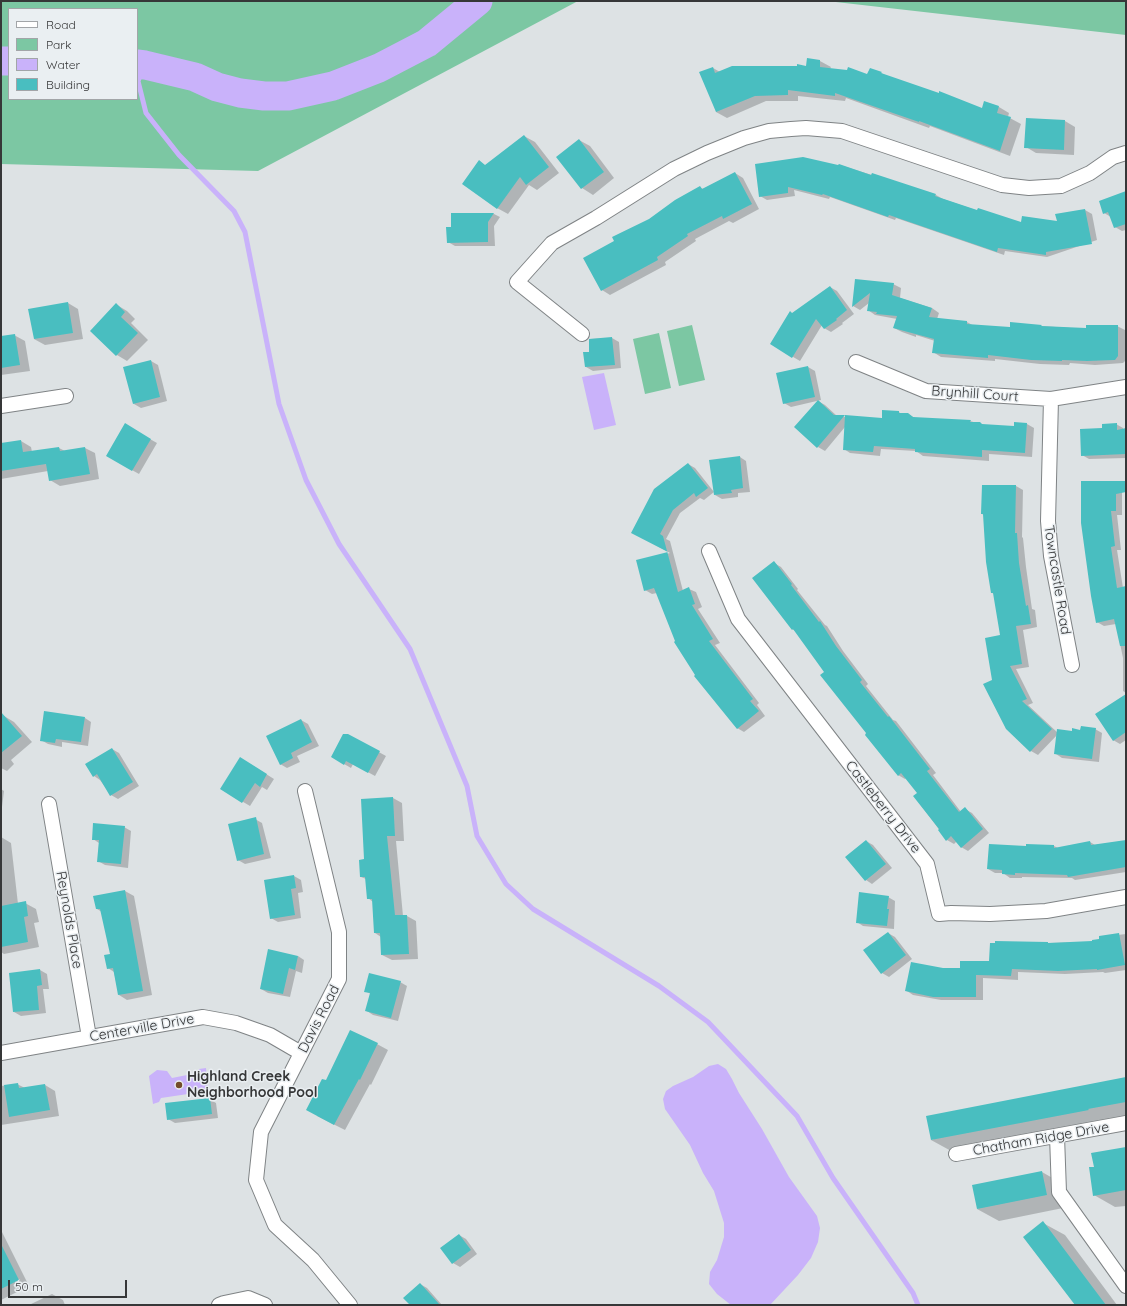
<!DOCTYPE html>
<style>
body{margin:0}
#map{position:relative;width:1127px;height:1306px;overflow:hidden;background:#dde2e4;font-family:Quicksand,sans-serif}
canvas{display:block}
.frame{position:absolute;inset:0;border:2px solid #363738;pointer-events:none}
.legend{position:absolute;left:8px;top:8px;width:130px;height:92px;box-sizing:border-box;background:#eaeff2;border:1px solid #a2a5a8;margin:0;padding:5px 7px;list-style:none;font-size:12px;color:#363738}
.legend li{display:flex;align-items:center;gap:8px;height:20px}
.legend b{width:20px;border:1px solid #a2a5a8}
.scale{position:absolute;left:8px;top:1280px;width:119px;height:18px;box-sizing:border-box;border:2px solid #363738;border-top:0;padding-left:5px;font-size:12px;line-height:14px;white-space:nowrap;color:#363738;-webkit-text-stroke:3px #eaeff2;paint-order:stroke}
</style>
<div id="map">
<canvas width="1127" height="1306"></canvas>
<div class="frame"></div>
<ul class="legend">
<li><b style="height:5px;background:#fff"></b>Road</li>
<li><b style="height:11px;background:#7cc7a3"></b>Park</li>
<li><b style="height:11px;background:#c9b2fa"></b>Water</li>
<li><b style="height:11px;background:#49bec0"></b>Building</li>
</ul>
<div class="scale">50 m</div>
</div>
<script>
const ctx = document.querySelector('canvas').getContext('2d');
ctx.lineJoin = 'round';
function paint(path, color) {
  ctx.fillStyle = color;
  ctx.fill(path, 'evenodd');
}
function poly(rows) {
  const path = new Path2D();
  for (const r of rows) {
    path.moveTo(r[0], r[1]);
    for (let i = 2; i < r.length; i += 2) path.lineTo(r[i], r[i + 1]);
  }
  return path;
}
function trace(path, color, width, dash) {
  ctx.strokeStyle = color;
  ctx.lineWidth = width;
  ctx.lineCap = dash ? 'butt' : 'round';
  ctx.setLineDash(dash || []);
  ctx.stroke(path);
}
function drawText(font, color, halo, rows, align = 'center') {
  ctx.font = font + ' Quicksand,sans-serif';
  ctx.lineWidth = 3;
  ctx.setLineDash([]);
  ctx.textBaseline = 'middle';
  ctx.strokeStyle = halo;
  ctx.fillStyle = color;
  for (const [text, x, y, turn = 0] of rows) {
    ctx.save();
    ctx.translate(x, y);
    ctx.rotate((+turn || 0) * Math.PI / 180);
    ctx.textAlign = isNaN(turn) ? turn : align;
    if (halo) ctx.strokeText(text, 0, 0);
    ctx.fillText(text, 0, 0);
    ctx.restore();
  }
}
const green = poly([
 [1,1,578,1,258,171,1,164],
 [9,9,137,9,137,99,9,99],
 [827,1,1126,1,1126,35],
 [692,325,705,380,679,386,667,331],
 [659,333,671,388,645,394,633,339]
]);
const water = poly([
 [604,373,616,425,594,430,582,377],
 [718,1064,726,1069,732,1079,739,1093,762,1129,789,1177,817,1216,820,1228,818,1242,811,1258,798,1275,770,1305,731,1305,717,1294,709,1284,710,1272,717,1260,724,1237,724,1223,714,1191,703,1173,690,1145,665,1109,663,1099,666,1091,673,1086,693,1077,709,1066],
 [206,1068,208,1091,161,1098,159,1102,153,1104,149,1076,157,1070,167,1071,172,1078,197,1073,199,1069]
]);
const shadow = poly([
 [820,61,831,67,830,69,868,76,881,73,889,77,982,109,985,102,999,107,1009,113,1008,117,1021,124,1010,156,930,126,929,128,846,98,845,101,798,96,798,101,766,101,727,118,716,112,713,68,720,72,807,67],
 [1065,121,1075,127,1074,155,1036,153,1026,147],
 [524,136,535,142,559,173,537,190,529,185,508,214,497,208,486,166],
 [579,140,590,146,614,178,593,195,582,188,558,157],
 [840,165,936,195,943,199,978,211,1022,223,1058,222,1085,210,1092,214,1097,240,1047,257,1005,251,1004,255,896,218,895,220,830,197,829,199,794,190,795,196,767,200,760,196,839,167],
 [735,173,743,178,759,209,733,223,729,221,695,239,696,241,665,262,666,265,610,295,602,290,616,241,700,187,703,189],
 [1126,192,1126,230,1122,231,1115,227,1111,217,1104,213],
 [452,214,494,214,500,217,494,226,495,246,455,246,448,242,452,228],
 [856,280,893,284,901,288,900,298,932,308,939,313,937,319,967,322,974,326,1010,328,1041,326,1087,329,1117,326,1125,330,1126,360,1123,363,1095,365,1070,363,1069,365,1040,364,995,359,995,361,941,357,933,352,935,341,916,335,916,337,902,332,894,328,897,319,875,315,868,310,869,303,860,310,853,306],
 [830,287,837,291,854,314,842,323,843,324,831,332,824,328,822,325,800,361,771,344],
 [68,303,78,309,83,339,45,345,34,339],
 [117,305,127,311,135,319,131,323,148,340,127,361,117,355],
 [14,335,25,341,30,371,1,375,1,337],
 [612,338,619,342,621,368,593,371,586,367,590,353,590,339],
 [151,361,158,365,167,401,141,408,134,404],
 [808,367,815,371,821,400,791,407,784,403,778,373],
 [818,401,825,405,837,416,846,417,883,419,899,412,901,414,908,414,915,418,970,421,984,425,1015,427,1015,423,1027,424,1034,428,1032,457,989,454,989,461,923,456,916,451,881,449,880,456,850,453,844,449,845,427,825,451,818,447],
 [1116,424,1123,428,1123,430,1126,429,1126,458,1089,459,1082,455,1103,429],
 [125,425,157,443,139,474,107,456],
 [21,441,31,447,32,452,59,448,65,451,85,448,95,453,99,479,60,486,50,480,48,471,1,479,1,442,4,444],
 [740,457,746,461,750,492,738,493,738,497,722,499,715,495],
 [688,464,695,468,714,492,704,500,700,498,680,513,666,539,670,541,683,591,689,589,696,592,702,607,698,609,720,643,715,645,759,703,757,705,765,716,744,732,737,728,696,676,677,641,657,593,652,594,645,590,638,561,670,553,639,536],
 [983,486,1016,486,1023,490,1022,537,1023,538,1026,567,1032,609,1035,610,1037,627,1023,630,1029,667,1016,669,1033,703,1028,705,1058,733,1095,729,1102,733,1099,762,1062,758,1056,754,1058,734,1038,755,1031,751,1007,728,993,680,1001,636,995,594,992,593,984,515,982,514],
 [1122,486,1122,515,1117,515,1121,550,1117,550,1123,588,1126,588,1126,693,1123,691,1123,658,1116,624,1104,626,1097,622,1082,522],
 [774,563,781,567,798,589,797,590,825,625,827,626,843,651,868,684,866,686,893,720,896,721,936,773,933,775,961,812,965,809,972,813,989,833,968,851,961,847,957,841,954,844,947,840,914,796,918,793,906,778,905,779,898,775,797,632,792,629],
 [1126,701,1126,740,1120,744,1113,740],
 [4,716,14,722,32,742,11,760,14,764,7,771,1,768,1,718],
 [85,718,91,722,88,746,62,742,62,747,48,744,41,740],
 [301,720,308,724,319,746,297,756,300,762,287,768,280,764],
 [348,735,386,756,375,776,353,764,351,768,332,757],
 [112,749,119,753,139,786,118,799,111,795,100,780,94,776],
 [247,762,274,779,267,790,262,787,250,806,221,789],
 [1,789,4,791,2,807,1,806],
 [393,798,402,803,404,841,396,841,403,916,407,916,416,921,418,959,392,960,382,955,381,937,375,933,373,902,368,898,366,879,361,877,366,860],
 [255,819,262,823,271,858,245,864,238,860],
 [124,827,131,831,128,868,105,865,98,861,99,843,93,839],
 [1,837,11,843,18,904,25,903,36,909,39,922,34,923,39,947,4,954,1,952],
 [866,841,873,845,892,868,872,884,866,880],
 [1126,841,1126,872,1075,880,1072,878,1022,877,1022,878,1010,878,1003,873,995,873,988,869,1027,847,1054,846,1058,848,1090,842,1095,845],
 [294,876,301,880,303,892,298,893,301,918,278,922,271,918,265,881],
 [125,891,134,896,152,995,127,1000,119,995,114,972,108,968,111,955,102,912,97,909],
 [888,897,895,901,894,929,863,926,857,922],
 [888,933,895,937,912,959,889,977,882,973],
 [1126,934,1126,970,1105,973,1103,972,1065,974,1018,972,1018,980,983,978,983,1000,941,1000,913,995,907,991,943,969,961,969,990,962,1048,943,1093,942,1101,939,1100,937],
 [298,956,304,960,302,973,296,971,290,997,268,993,261,989],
 [40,970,47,974,49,989,43,989,46,1013,21,1016,14,1012],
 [400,982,407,986,398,1021,373,1015,367,1011,371,994,365,991],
 [377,1044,388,1050,371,1085,370,1084,345,1130,317,1116,326,1082],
 [1126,1078,1126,1118,953,1152,931,1140],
 [17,1084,25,1088,45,1085,55,1091,59,1116,1,1125,1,1086],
 [209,1099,216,1103,218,1118,175,1123,168,1119],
 [1126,1148,1126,1206,1115,1207,1094,1195,1095,1168],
 [1042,1172,1063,1184,1068,1207,999,1221,977,1209],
 [1043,1223,1065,1235,1117,1305,1076,1305],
 [1,1230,29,1286,1,1300],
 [459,1235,466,1239,477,1254,460,1267,453,1263],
 [420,1284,427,1288,442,1305,411,1305],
 [52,1294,63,1300,65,1305,29,1305]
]);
const stream = poly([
 [145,65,138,81,146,113,179,155,234,211,245,232,279,404,306,480,339,544,410,649,467,786,477,836,506,884,533,909,659,986,708,1022,797,1116,833,1178,913,1293,918,1305]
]);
const river = poly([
 [1,61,9,61],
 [137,64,145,65,195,77,217,87,240,93,264,96,288,96,333,86,379,68,427,43,478,1]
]);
const building = poly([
 [807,58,820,60,820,67,847,70,848,67,867,74,870,68,882,72,881,73,939,93,939,91,982,108,984,101,999,106,997,113,1011,117,1000,151,919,121,919,122,835,93,835,96,788,90,788,95,755,96,716,112,699,72,713,67,715,73,732,66,797,66,797,64,806,66],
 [1026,118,1065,120,1064,150,1024,148],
 [524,135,549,167,526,185,520,177,497,209,462,184,479,160,485,165],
 [579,139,604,172,581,189,556,157],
 [803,157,838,165,839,164,871,175,872,173,936,194,935,196,977,210,978,208,1021,222,1022,216,1057,221,1055,214,1085,209,1092,244,1046,252,1046,255,998,248,997,252,889,215,888,217,823,194,822,195,788,187,788,193,759,197,755,164],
 [735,172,752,204,723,219,722,216,687,234,688,236,657,257,658,260,601,291,583,258,614,241,612,237,649,219,675,200,700,186,702,189],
 [1126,191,1126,224,1114,228,1108,212,1103,214,1099,201],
 [451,213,494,213,488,222,488,242,447,243,446,227,451,227],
 [855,279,894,283,892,295,932,308,929,317,967,321,967,324,1010,327,1010,322,1042,325,1041,326,1086,328,1086,325,1118,325,1118,356,1115,360,1087,361,1062,360,1062,361,1031,360,988,355,988,358,932,353,934,339,893,328,897,316,876,314,877,312,867,311,870,293,852,307],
 [830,286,847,310,836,319,837,320,824,329,816,319,792,358,770,344,790,311,792,313],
 [68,302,73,333,34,339,28,309],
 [116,303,125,312,121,317,138,333,116,356,90,331],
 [15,334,20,365,1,368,1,336],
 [612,337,615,365,585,367,583,352,589,352,589,339],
 [151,360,160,397,133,404,123,367],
 [808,366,815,397,783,404,776,373],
 [818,400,834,415,845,415,817,448,794,427],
 [882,410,899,411,899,413,908,413,913,417,971,420,970,422,980,422,982,424,1014,426,1014,422,1027,423,1025,453,982,450,982,457,915,452,915,449,874,446,873,452,843,450,845,415,882,418],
 [125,423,151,439,132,471,106,456],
 [1117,423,1117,430,1126,428,1126,454,1081,456,1080,429,1102,428,1102,424],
 [21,440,23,452,59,447,60,451,85,447,90,474,49,481,46,464,1,471,1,443],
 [740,456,743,488,731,490,732,493,714,495,709,460],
 [688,463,708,488,696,497,694,493,673,510,660,534,663,536,678,592,689,587,695,604,692,605,713,639,709,641,753,699,750,701,759,711,737,729,694,676,695,675,674,642,675,641,654,588,644,591,636,560,668,552,631,533,654,489],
 [1081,481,1126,481,1126,492,1116,494,1116,511,1111,511,1115,546,1111,547,1117,588,1126,586,1126,646,1120,646,1114,619,1096,623,1091,596,1081,523],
 [982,485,1016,485,1015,533,1017,533,1019,563,1026,606,1028,605,1031,624,1016,626,1022,664,1010,666,1027,699,1022,701,1052,729,1030,752,1006,729,983,684,992,680,985,638,1000,635,993,593,991,593,986,562,983,514,981,514],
 [774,561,792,584,791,585,819,622,820,621,836,646,862,680,860,682,888,717,889,716,930,769,927,771,959,812,965,807,983,829,961,848,951,836,946,841,938,830,939,829,913,796,917,793,901,773,898,776,865,735,866,733,820,675,824,672,793,629,792,630,752,578],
 [1126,694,1126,732,1113,741,1095,714],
 [44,711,85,717,81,742,56,739,55,743,40,741],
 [1,712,22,736,1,753],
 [301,719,312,742,291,753,293,758,280,765,266,736],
 [1081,726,1096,728,1092,759,1054,754,1057,729,1072,731,1072,728,1080,730],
 [343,734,348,734,380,751,368,773,346,761,344,765,331,757],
 [112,748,133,782,110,796,97,774,93,777,85,764],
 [240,757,267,774,260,787,255,783,242,803,220,789],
 [393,797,395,836,387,836,395,915,407,915,409,954,381,955,380,933,374,933,372,899,367,899,365,877,360,877,359,860,364,859,361,799],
 [256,817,264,854,237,861,228,824],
 [93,823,125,826,121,864,97,862,99,840,92,840],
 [866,840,886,864,865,881,845,857],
 [1126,840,1126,867,1068,877,1067,875,1015,873,1015,875,1002,874,1002,870,987,869,989,844,1026,846,1026,844,1054,845,1054,848,1090,841,1091,845],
 [294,875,296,888,291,889,295,915,270,919,264,880],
 [125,890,143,991,118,995,113,968,107,969,104,955,110,954,100,909,96,909,93,896],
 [859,892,889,896,887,909,889,909,887,926,856,923],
 [26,901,28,916,24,917,28,942,1,947,1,906],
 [888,932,906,955,881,974,863,950],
 [1119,933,1125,965,1097,970,1097,969,1058,971,1012,969,1011,976,976,975,976,997,933,997,905,991,911,962,943,968,960,968,960,961,989,961,990,943,995,943,995,941,1048,942,1048,943,1092,941,1092,940,1099,939,1099,936],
 [268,949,298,956,295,970,289,968,283,994,260,989],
 [40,969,42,985,37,986,39,1010,13,1012,9,973],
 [369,973,401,981,391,1018,365,1011,370,993,364,992],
 [350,1030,378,1043,360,1080,359,1079,334,1125,306,1110,322,1079,326,1080],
 [1126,1077,1126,1102,1088,1109,1089,1110,931,1140,926,1116],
 [18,1083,19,1088,45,1084,50,1110,9,1117,4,1085],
 [210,1098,212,1114,167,1120,165,1103],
 [1126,1147,1126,1190,1093,1196,1089,1167,1094,1167,1091,1153],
 [1042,1171,1047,1195,977,1209,972,1185],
 [1043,1221,1106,1305,1075,1305,1023,1237],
 [459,1234,471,1250,452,1264,440,1248],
 [1,1244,19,1280,1,1289],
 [420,1283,440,1305,410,1305,403,1298]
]);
const minor = poly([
 [582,334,517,282,552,243,596,218,674,169,707,153,744,138,769,131,791,129,806,128,842,131,1002,185,1029,188,1061,186,1090,173,1113,157,1126,153],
 [856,362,926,391,1051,399,1126,387],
 [1051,399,1048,521,1051,556,1072,665],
 [1,406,66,396],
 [709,551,738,619,927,864,939,914,951,913,990,914,1046,911,1126,897],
 [305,791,339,932,339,979,261,1132,256,1180,275,1225,313,1260,350,1305],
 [49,804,89,1037],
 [1,1053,203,1017,236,1023,270,1035,301,1053],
 [1057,1136,1059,1192,1126,1286],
 [956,1154,1126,1123],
 [219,1305,224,1303,248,1298,265,1305]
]);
const markers = [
 [179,1085,4,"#734c2a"]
];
const streetNames = [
 ["Brynhill Court",975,394,4],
 ["Towncastle Road",1057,580,81],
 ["Castleberry Drive",883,807,52],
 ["Reynolds Place",69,920,80],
 ["Davis Road",319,1019,-63],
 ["Centerville Drive",142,1028,-10],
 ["Chatham Ridge Drive",1041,1139,-10]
];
const poiNames = [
 ["Highland Creek",187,1077],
 ["Neighborhood Pool",187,1093]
];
paint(green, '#7cc7a3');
paint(water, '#c9b2fa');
paint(shadow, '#0003');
trace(stream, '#c9b2fa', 5);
trace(river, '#c9b2fa', 29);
paint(building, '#49bec0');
trace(minor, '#7f8385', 16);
trace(minor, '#fff', 14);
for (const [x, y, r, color] of markers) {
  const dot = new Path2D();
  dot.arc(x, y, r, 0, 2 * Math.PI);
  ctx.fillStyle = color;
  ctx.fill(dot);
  trace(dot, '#eaeff2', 1.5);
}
drawText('14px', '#363738', '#eaeff2', streetNames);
drawText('bold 14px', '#363738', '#eaeff2', poiNames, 'left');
</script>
